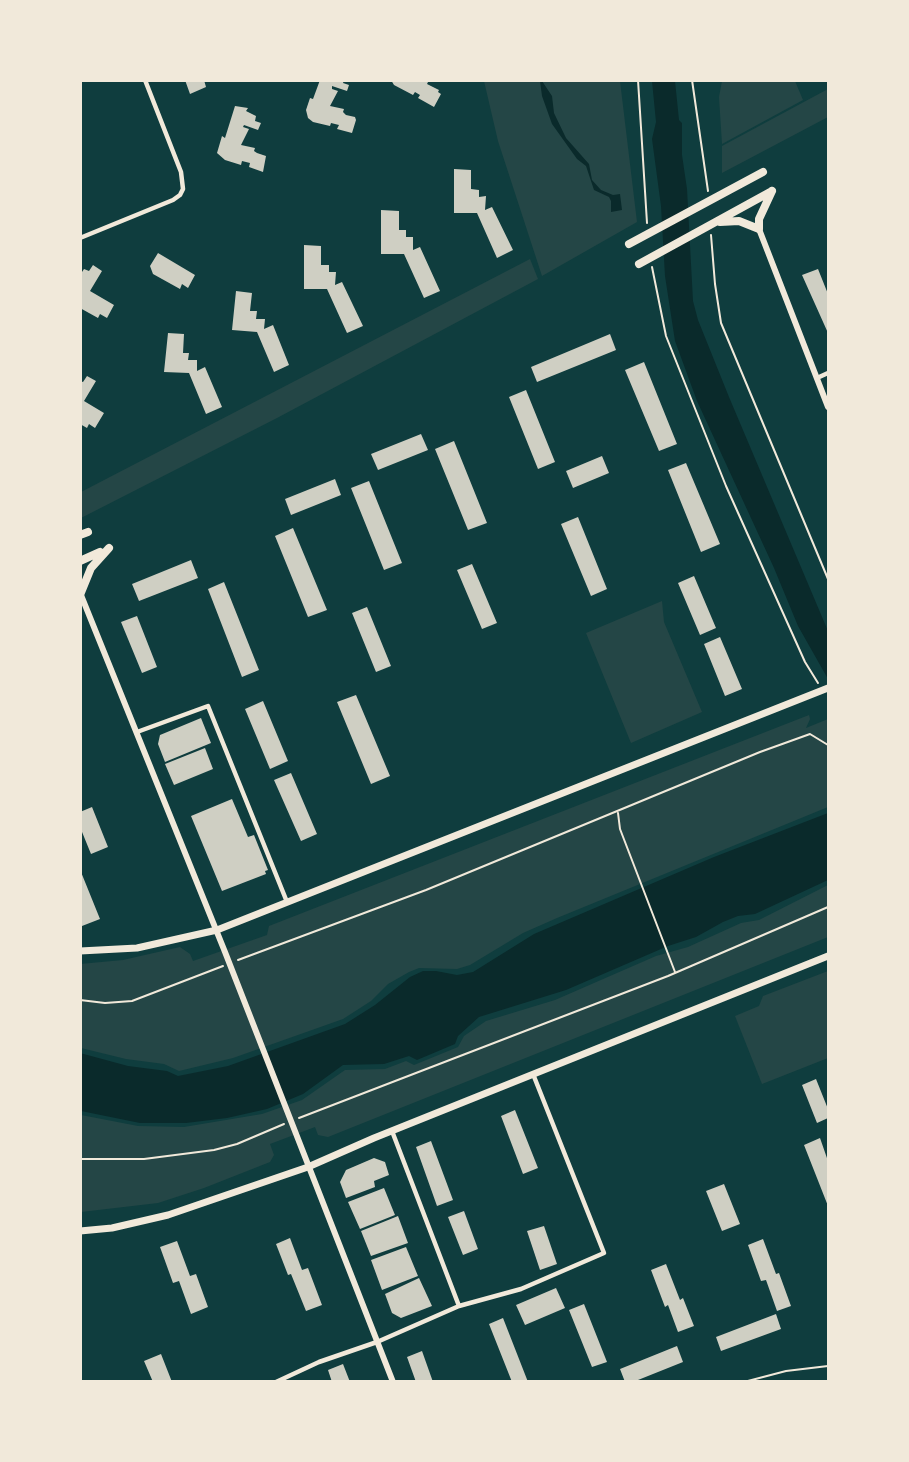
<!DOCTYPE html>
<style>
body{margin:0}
#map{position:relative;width:909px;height:1462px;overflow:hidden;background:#0f3d3e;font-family:Barlow,sans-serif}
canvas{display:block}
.frame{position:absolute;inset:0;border:82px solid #f1e9da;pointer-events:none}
</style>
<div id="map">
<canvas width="909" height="1462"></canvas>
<div class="frame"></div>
</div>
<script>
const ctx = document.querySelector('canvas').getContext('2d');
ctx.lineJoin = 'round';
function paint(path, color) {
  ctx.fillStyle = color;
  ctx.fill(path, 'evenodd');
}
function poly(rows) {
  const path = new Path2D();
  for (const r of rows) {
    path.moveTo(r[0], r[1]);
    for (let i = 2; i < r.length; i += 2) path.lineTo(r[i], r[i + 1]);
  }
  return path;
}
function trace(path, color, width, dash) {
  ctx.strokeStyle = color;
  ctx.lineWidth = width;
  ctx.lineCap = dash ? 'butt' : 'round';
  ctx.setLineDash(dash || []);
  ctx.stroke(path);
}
const green = poly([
 [484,81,620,81,637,222,542,276,498,141],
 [722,81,795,81,803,100,722,144,719,97],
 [828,89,828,117,722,173,722,146],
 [530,259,538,279,277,418,81,518,81,492],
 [662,601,664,622,702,712,631,743,586,633],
 [809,715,810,719,806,728,828,719,828,807,557,918,523,933,470,965,457,969,419,968,409,972,388,984,371,1001,343,1019,233,1058,179,1071,164,1064,126,1059,81,1048,80,964,123,960,180,947,190,954,193,961,267,935,269,926],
 [828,885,828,937,328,1137,318,1135,315,1127,270,1144,274,1155,270,1162,204,1188,158,1203,81,1212,81,1115,138,1126,184,1127,262,1114,302,1100,345,1070,385,1069,406,1061,414,1065,458,1047,464,1036,486,1021,555,1000,656,956,688,947,741,923,759,920],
 [828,971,828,1058,762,1084,735,1016,759,1006,763,996]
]);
const water = poly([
 [540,81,542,81,552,96,554,113,566,138,589,164,592,180,601,190,613,195,620,194,622,210,611,212,611,201,609,197,594,190,586,166,577,159,552,124,542,96],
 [652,81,675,81,679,120,682,123,682,155,687,189,693,301,698,320,729,397,828,631,828,679,798,626,774,568,697,401,675,341,665,276,661,206,652,139,656,122],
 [828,813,828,880,755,914,738,916,723,922,696,937,668,946,566,990,479,1017,458,1036,455,1044,417,1060,409,1056,384,1064,343,1065,303,1094,267,1109,227,1118,186,1123,140,1123,81,1111,80,1053,128,1066,167,1071,178,1076,228,1066,345,1024,375,1005,410,977,423,971,436,971,457,975,473,972,534,934,714,857]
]);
const building = poly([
 [185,80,204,80,206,87,190,94],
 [320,80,344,80,343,83,349,85,347,91,332,86,332,89,338,91,330,106,344,109,343,112,346,115,355,117,356,120,352,133,337,129,339,125,331,123,330,126,313,122,308,118,306,110,310,98,313,99],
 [391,80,429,80,427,84,439,90,438,92,441,94,434,107,418,98,420,95,415,92,413,95,394,85],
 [235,106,248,108,246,111,256,116,255,121,261,123,258,130,244,125,243,127,249,129,241,145,255,148,254,151,257,153,266,156,263,172,249,167,250,163,242,161,241,165,225,160,217,153,222,136,225,138],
 [454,169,471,170,471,189,479,190,479,197,486,196,485,210,492,207,513,250,497,258,477,213,454,213],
 [381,210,399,211,399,230,406,230,406,237,413,237,413,250,420,247,440,291,424,298,404,254,381,254],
 [304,245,321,246,321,265,329,265,329,272,336,272,335,285,342,282,363,326,347,333,327,289,304,289],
 [158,253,195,275,188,288,182,284,180,289,153,274,150,266],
 [93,265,102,271,90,291,114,305,107,318,100,314,98,318,80,308,80,275,84,269,89,271],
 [818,269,828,294,828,333,802,275],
 [236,291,252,293,250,311,257,311,256,319,265,319,264,329,273,325,289,365,274,372,257,332,232,330],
 [168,333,184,334,183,353,189,353,188,360,197,360,197,371,205,367,222,407,206,414,189,373,164,372],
 [610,334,616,350,537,382,531,367],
 [644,362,677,444,659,451,625,370],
 [87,376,96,381,84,401,104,413,95,428,89,424,87,428,80,424,80,381,83,382],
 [526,390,555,462,538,469,509,397],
 [421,434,428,450,378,470,371,454],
 [454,441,487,523,468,530,435,449],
 [602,456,609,473,573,488,566,471],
 [686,463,720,544,701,552,668,470],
 [335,479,341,495,291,515,285,499],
 [369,481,402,563,384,570,351,488],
 [578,517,607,589,591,596,561,524],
 [293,528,327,610,308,617,275,536],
 [191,560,198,578,139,601,132,584],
 [472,564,497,623,482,629,457,570],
 [694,576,716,628,700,635,678,583],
 [224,582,259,670,242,677,208,589],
 [367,607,391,666,376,672,352,613],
 [137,616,157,667,142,673,121,622],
 [720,637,742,689,725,696,704,644],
 [356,695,390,776,371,784,337,702],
 [263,701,288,761,270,769,245,709],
 [201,718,211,743,165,762,158,744,160,735],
 [205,748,213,769,174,785,165,764],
 [291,773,317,834,301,841,274,780],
 [232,799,248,837,254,835,268,870,265,871,266,874,222,891,191,816],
 [92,807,108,847,91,854,80,827,80,812],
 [81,872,100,919,82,926,80,923],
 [816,1079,828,1109,828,1118,817,1123,802,1085],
 [515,1110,538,1168,523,1174,501,1116],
 [820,1138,828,1161,828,1206,804,1145],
 [431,1141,453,1200,437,1206,416,1147],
 [374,1158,385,1162,389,1175,374,1181,375,1187,346,1198,340,1182,346,1170],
 [724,1184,740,1224,722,1231,706,1191],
 [384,1188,395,1215,360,1229,348,1202],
 [464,1211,478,1249,463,1255,448,1217],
 [398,1216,408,1243,371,1256,361,1231],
 [544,1226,557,1264,540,1270,527,1231],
 [290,1238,302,1270,308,1268,322,1305,306,1311,291,1274,288,1275,276,1244],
 [763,1239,776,1274,779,1273,791,1306,777,1311,766,1280,761,1281,748,1245],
 [177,1241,190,1276,196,1274,208,1307,191,1314,179,1281,173,1283,160,1247],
 [406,1247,418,1276,382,1290,371,1260],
 [666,1264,680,1300,683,1298,694,1326,678,1332,668,1305,665,1307,651,1270],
 [419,1278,432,1306,401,1318,392,1313,385,1294],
 [556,1288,565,1308,525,1325,516,1305],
 [584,1304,607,1362,592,1367,569,1310],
 [776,1314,781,1329,721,1351,716,1337],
 [503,1318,528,1382,512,1382,489,1324],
 [677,1346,683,1362,633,1382,625,1382,620,1369],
 [422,1351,433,1382,416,1382,407,1357],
 [161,1354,172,1382,153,1382,144,1361],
 [343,1364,350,1382,332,1382,328,1370]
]);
const path = poly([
 [638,80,647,223],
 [692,80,708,191],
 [711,235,715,284,721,323,828,579],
 [652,267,666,336,726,486,805,662,818,683],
 [618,813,620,829,675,972],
 [238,960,426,890,760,752,810,734,828,745],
 [80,1000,105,1003,132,1001,223,966],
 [299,1118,668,976,828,907],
 [80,1159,144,1159,214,1150,237,1144,284,1124],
 [744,1382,786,1371,828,1366]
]);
const minor = poly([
 [80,238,173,200,180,195,183,189,181,172,145,80],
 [817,378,828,373],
 [137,732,208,706,287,902],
 [392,1131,459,1306],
 [276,1382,319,1362,377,1342,459,1306,521,1289,604,1253,533,1074]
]);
const tertiary = poly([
 [759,229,828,407],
 [81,595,225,952,393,1382]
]);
const secondary = poly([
 [80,951,137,948,217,930,828,688],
 [80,1231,112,1228,168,1215,308,1167,374,1138,828,956]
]);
const trunk = poly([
 [720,222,739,221,759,229,759,219,772,191],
 [629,244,763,172],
 [639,264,772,191],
 [80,535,88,532],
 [80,561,100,552],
 [80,595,91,568,109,548]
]);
paint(green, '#244646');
paint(water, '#0a2a2b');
paint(building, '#cfcfc3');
trace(path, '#f1e9da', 2);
trace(minor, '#f1e9da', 4.5);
trace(tertiary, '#f1e9da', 6);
trace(secondary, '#f1e9da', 7);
trace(trunk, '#f1e9da', 8);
</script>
